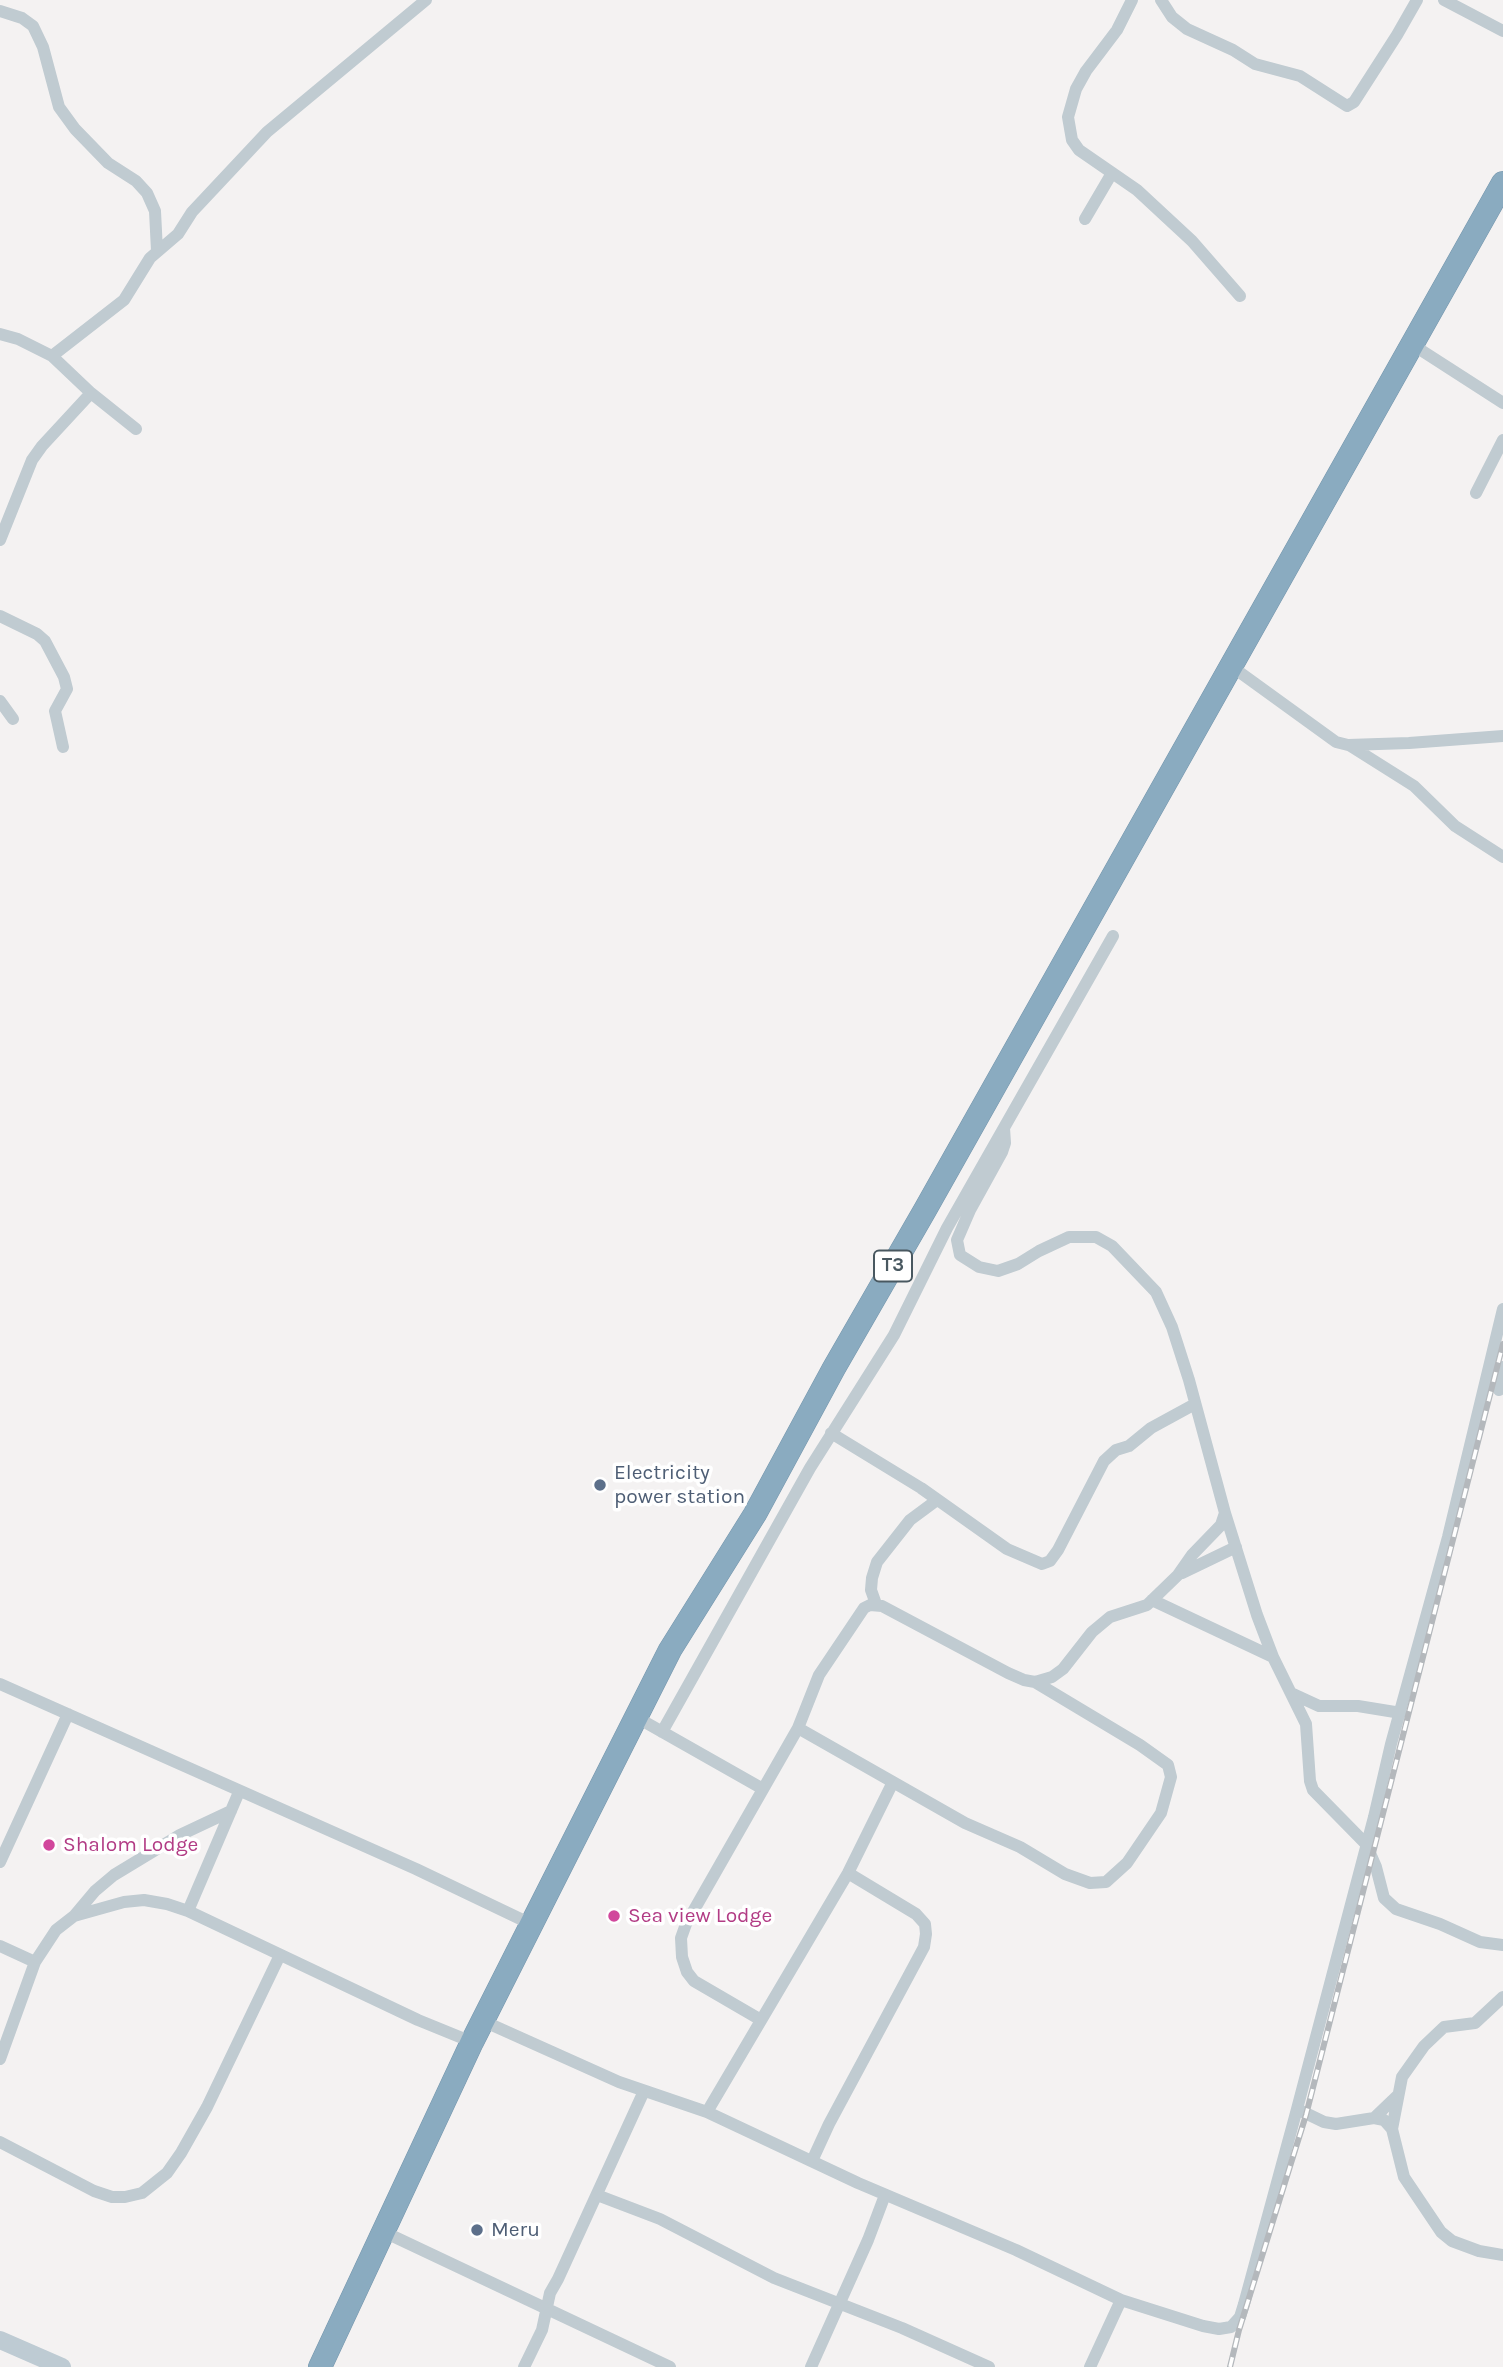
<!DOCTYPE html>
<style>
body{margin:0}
canvas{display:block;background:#f4f2f2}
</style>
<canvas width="1503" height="2367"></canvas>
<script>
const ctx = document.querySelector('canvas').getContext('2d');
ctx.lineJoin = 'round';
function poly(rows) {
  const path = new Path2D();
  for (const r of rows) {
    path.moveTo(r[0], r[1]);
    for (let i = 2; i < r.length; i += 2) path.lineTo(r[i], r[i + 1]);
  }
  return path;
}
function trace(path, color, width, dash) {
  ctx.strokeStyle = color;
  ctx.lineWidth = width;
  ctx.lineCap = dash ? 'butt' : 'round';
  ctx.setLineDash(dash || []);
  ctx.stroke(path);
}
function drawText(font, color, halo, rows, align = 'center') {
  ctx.font = font + ' Karla,sans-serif';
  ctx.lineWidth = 7;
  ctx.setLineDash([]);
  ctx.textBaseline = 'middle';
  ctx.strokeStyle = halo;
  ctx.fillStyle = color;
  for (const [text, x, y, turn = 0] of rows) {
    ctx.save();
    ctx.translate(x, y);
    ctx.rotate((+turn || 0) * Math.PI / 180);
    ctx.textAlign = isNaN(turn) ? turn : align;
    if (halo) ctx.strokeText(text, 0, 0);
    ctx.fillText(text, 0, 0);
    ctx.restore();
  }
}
const street = poly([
 [1132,0,1117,30,1086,71,1076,89,1068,117,1072,140,1079,150,1137,190,1192,241,1240,296],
 [1161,0,1172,17,1187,29,1233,50,1255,64,1300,76,1347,106,1354,102,1397,35,1417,0],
 [1444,0,1503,31],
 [0,11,22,18,33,26,43,47,59,107,75,129,108,163,136,181,147,193,155,211,157,251],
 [1085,219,1112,173],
 [0,334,18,339,52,356,91,393,136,429],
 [1413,345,1503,403],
 [52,356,124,300,150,258,178,234,192,212,267,132,426,0],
 [1476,493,1503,440],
 [0,540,32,460,42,446,91,393],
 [0,616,37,634,45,641,64,677,67,689,55,711,63,747],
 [1231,666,1336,742,1348,745,1409,743,1503,736],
 [0,701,13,719],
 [1349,745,1414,786,1455,826,1503,857],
 [1004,1128,1005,1143,1002,1152,970,1210,957,1240,960,1255,979,1267,998,1271,1018,1264,1039,1251,1069,1237,1096,1237,1112,1246,1156,1292,1172,1327,1189,1380,1225,1513,1257,1615,1273,1657,1306,1724,1310,1781,1313,1790,1366,1844,1376,1867,1384,1898,1396,1909,1440,1924,1480,1942,1503,1945],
 [1499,1390,1503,1367],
 [831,1433,921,1488,1007,1549,1042,1564,1050,1561,1058,1550,1104,1461,1116,1450,1129,1446,1151,1428,1195,1404],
 [1182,1573,1236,1547],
 [1152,1600,1273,1657],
 [876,1604,871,1590,872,1578,877,1562,910,1520,937,1500],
 [0,1684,416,1869,531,1924],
 [1293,1694,1319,1706,1358,1706,1401,1713],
 [636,1717,763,1789],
 [798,1728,965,1823,1020,1847,1065,1874,1090,1883,1106,1882,1127,1863,1161,1813,1171,1777,1168,1765,1140,1745,1035,1682],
 [662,1732,810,1468,894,1335,947,1228,1113,936],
 [0,1862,68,1714],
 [188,1911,239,1792],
 [74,1916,95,1891,114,1875,180,1835,231,1811],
 [0,1946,35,1962],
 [761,2020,694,1981,687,1972,682,1957,681,1938,686,1924,798,1728,819,1675,864,1608,870,1605,882,1606,1008,1673,1024,1680,1035,1682,1052,1677,1063,1669,1092,1632,1110,1617,1147,1605,1178,1575,1192,1555,1221,1525,1225,1513],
 [483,2021,619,2082,707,2112,858,2183,1016,2250,1121,2300,1203,2326,1219,2329,1231,2327,1240,2317,1244,2304,1297,2109,1374,1817,1391,1744,1448,1537,1503,1309],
 [0,2059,35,1962,56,1930,74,1916,124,1902,144,1900,167,1904,188,1911,418,2020,472,2042],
 [1297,2109,1324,2122,1336,2124,1374,2118,1384,2120,1392,2129,1404,2177,1441,2232,1452,2241,1479,2251,1503,2255],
 [707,2112,848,1873,893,1782],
 [1374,2118,1397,2096],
 [1392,2129,1402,2077,1424,2046,1444,2027,1475,2023,1503,1997],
 [0,2142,94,2191,112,2197,125,2197,142,2193,167,2173,181,2153,207,2107,280,1955],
 [812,2161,829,2124,924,1947,926,1934,925,1924,916,1914,848,1873],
 [597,2195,660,2219,774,2278,902,2328,989,2367],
 [382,2231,670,2367],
 [524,2367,542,2330,550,2293,558,2279,644,2091],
 [811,2367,868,2240,885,2195],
 [1090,2367,1121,2300]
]);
const secondary = poly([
 [0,2340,62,2367]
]);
const highway = poly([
 [320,2367,472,2042,670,1650,755,1514,834,1368,925,1210,1503,183]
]);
const rail = poly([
 [1230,2367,1239,2330,1306,2115,1503,1344]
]);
const markers = [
 [600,1485,7,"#5c6f8a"],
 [49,1845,7,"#d1479c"],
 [614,1916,7,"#d1479c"],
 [477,2230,7,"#5c6f8a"]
];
const shields = [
 [893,1266,38]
];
const shieldNames = [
 ["T3",893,1266]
];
const serviceNames = [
 ["Electricity",614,1473],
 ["power station",614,1497],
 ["Meru",491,2230]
];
const hotelNames = [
 ["Shalom Lodge",63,1845],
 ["Sea view Lodge",628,1916]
];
trace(highway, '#7596ac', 24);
trace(street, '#c0cbd1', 12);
trace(secondary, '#becbd3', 18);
trace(highway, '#8aabc0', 23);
trace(rail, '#b4b8bc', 6);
trace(rail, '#fff', 3.5, [10]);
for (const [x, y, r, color] of markers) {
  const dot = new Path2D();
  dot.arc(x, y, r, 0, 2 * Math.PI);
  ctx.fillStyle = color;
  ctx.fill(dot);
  trace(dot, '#fff', 2.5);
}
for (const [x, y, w] of shields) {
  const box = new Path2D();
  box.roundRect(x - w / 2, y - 15.5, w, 31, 5);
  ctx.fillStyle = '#fff';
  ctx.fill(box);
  trace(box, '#495860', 2);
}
drawText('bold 19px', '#495860', null, shieldNames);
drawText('21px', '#4e5e75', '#fff', serviceNames, 'left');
drawText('21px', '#b23c85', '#fff', hotelNames, 'left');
</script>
